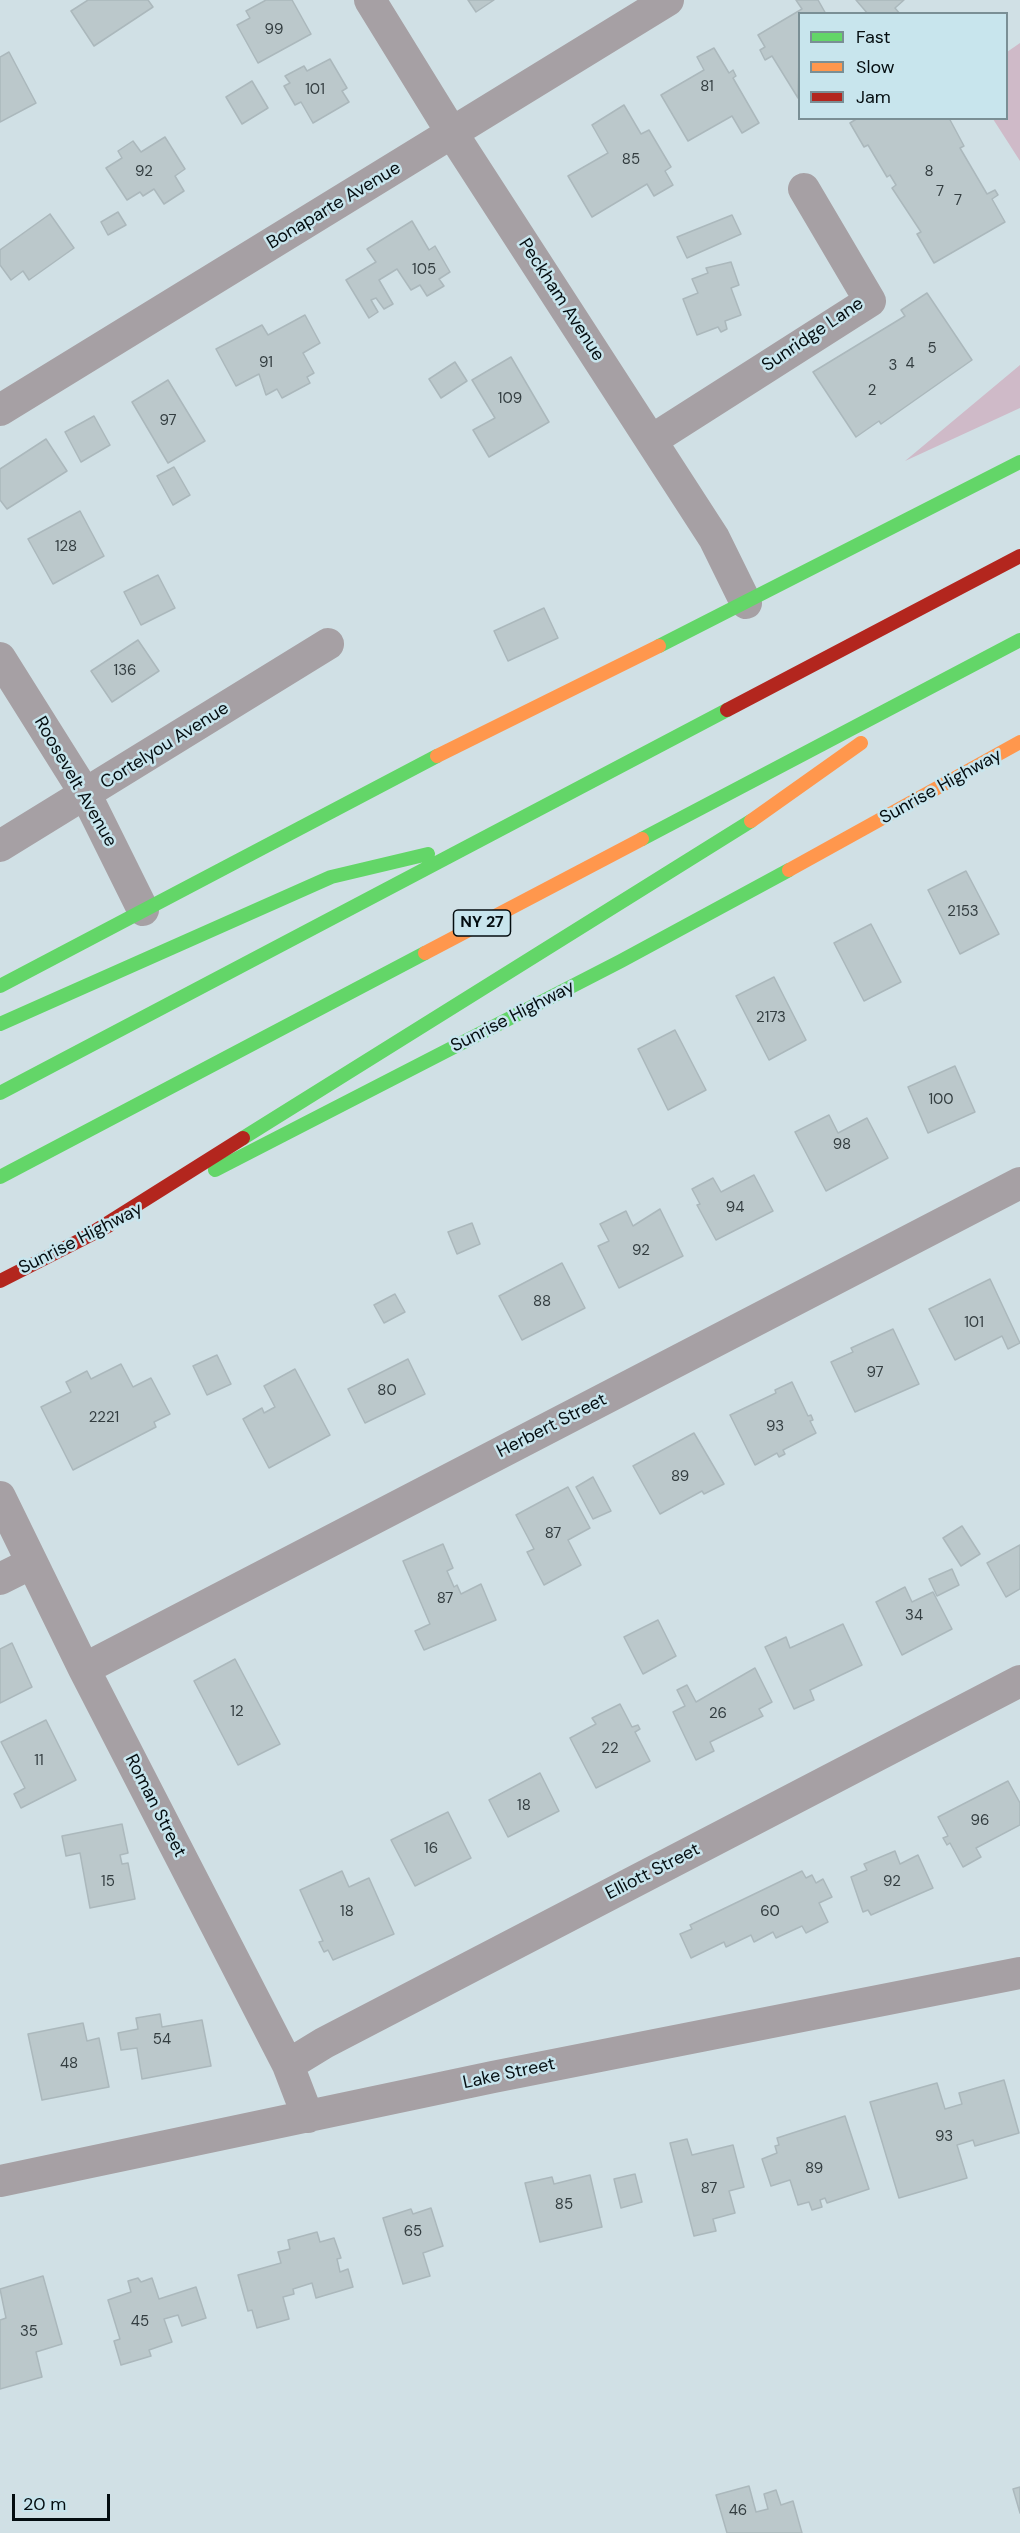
<!DOCTYPE html>
<style>
body{margin:0}
#map{position:relative;width:1020px;height:2533px;overflow:hidden;background:#d0e0e5;font-family:"DM Sans",sans-serif}
canvas{display:block}
.legend{position:absolute;left:798px;top:12px;width:210px;height:108px;box-sizing:border-box;background:#c8e5ed;border:2px solid #7a8f95;margin:0;padding:8px 10px;list-style:none;font-size:18px;color:#040d10}
.legend li{display:flex;align-items:center;gap:12px;height:30px}
.legend b{width:30px;border:2px solid #7a8f95}
.scale{position:absolute;left:12px;top:2494px;width:98px;height:27px;box-sizing:border-box;border:3px solid #040d10;border-top:0;padding-left:8px;font-size:18px;line-height:21px;white-space:nowrap;color:#040d10;-webkit-text-stroke:4px #c8e5ed;paint-order:stroke}
</style>
<div id="map">
<canvas width="1020" height="2533"></canvas>
<ul class="legend">
<li><b style="height:8px;background:#63d668"></b>Fast</li>
<li><b style="height:8px;background:#ff974d"></b>Slow</li>
<li><b style="height:8px;background:#b3261e"></b>Jam</li>
</ul>
<div class="scale">20 m</div>
</div>
<script>
const ctx = document.querySelector('canvas').getContext('2d');
ctx.lineJoin = 'round';
function paint(path, color) {
  ctx.fillStyle = color;
  ctx.fill(path, 'evenodd');
}
function poly(rows) {
  const path = new Path2D();
  for (const r of rows) {
    path.moveTo(r[0], r[1]);
    for (let i = 2; i < r.length; i += 2) path.lineTo(r[i], r[i + 1]);
  }
  return path;
}
function trace(path, color, width, dash) {
  ctx.strokeStyle = color;
  ctx.lineWidth = width;
  ctx.lineCap = dash ? 'butt' : 'round';
  ctx.setLineDash(dash || []);
  ctx.stroke(path);
}
function drawText(font, color, halo, rows, align = 'center') {
  ctx.font = font + ' "DM Sans",sans-serif';
  ctx.lineWidth = 5;
  ctx.setLineDash([]);
  ctx.textBaseline = 'middle';
  ctx.strokeStyle = halo;
  ctx.fillStyle = color;
  for (const [text, x, y, turn = 0] of rows) {
    ctx.save();
    ctx.translate(x, y);
    ctx.rotate((+turn || 0) * Math.PI / 180);
    ctx.textAlign = isNaN(turn) ? turn : align;
    if (halo) ctx.strokeText(text, 0, 0);
    ctx.fillText(text, 0, 0);
    ctx.restore();
  }
}
const forest = poly([
 [1020,43,1020,161,993,119,1006,118,1007,52],
 [1020,365,1020,408,905,461]
]);
const building = poly([
 [88,0,148,0,153,7,94,46,71,11,88,0],
 [266,0,292,0,311,34,258,63,237,25,250,18,246,11,266,0],
 [468,0,494,0,476,12,468,0],
 [796,0,818,0,826,14,800,14,798,98,772,56,765,60,760,50,765,47,758,35,802,9,796,0],
 [856,0,904,0,895,8,900,14,868,14,856,0],
 [714,48,729,73,733,70,736,76,733,78,759,123,742,133,732,116,688,141,661,95,704,70,697,57,714,48],
 [9,52,36,103,0,122,0,57,9,52],
 [330,59,347,88,342,91,349,102,313,123,301,102,295,105,284,86,290,83,285,76,304,66,307,71,330,59],
 [252,81,268,108,242,124,226,97,252,81],
 [624,105,641,134,649,130,671,167,665,171,673,185,654,196,647,184,592,217,568,176,608,153,592,125,624,105],
 [858,118,949,118,964,146,960,148,987,194,995,190,998,195,992,199,1005,222,934,263,917,234,921,232,892,188,896,185,890,175,887,177,868,145,864,147,850,123,858,118],
 [165,137,185,169,175,176,184,191,164,204,154,189,143,196,140,192,127,200,106,168,122,158,118,151,133,141,141,152,165,137],
 [118,212,126,225,108,235,101,222,118,212],
 [50,214,74,248,29,280,23,271,11,280,0,265,0,250,50,214],
 [732,215,741,234,687,258,677,237,732,215],
 [412,221,429,250,435,246,450,272,439,279,444,286,427,296,420,285,411,290,397,269,379,280,393,304,384,309,376,298,371,300,378,312,369,318,346,280,376,262,367,249,412,221],
 [731,262,739,285,731,288,741,315,725,321,727,329,721,332,718,327,697,335,683,299,698,293,692,279,708,273,706,268,731,262],
 [927,293,972,360,881,424,879,421,856,437,813,372,905,316,901,310,927,293],
 [305,315,320,343,303,353,314,373,307,377,310,383,282,398,277,389,266,395,259,374,236,386,216,349,262,325,268,335,305,315],
 [511,357,549,422,489,457,473,430,495,418,472,380,511,357],
 [455,362,467,381,441,398,429,379,455,362],
 [168,380,205,441,168,463,132,402,168,380],
 [94,416,110,445,81,462,65,432,94,416],
 [46,439,67,471,7,509,0,500,0,469,46,439],
 [174,467,190,495,173,505,157,476,174,467],
 [80,511,104,556,53,584,28,539,80,511],
 [158,575,175,608,141,625,124,592,158,575],
 [544,608,558,638,508,661,494,631,544,608],
 [138,640,159,671,112,702,91,671,138,640],
 [966,871,999,934,960,954,928,890,966,871],
 [871,924,901,982,864,1001,834,943,871,924],
 [774,977,806,1040,769,1060,736,996,774,977],
 [675,1030,706,1090,668,1110,638,1049,675,1030],
 [955,1066,975,1112,928,1133,908,1087,955,1066],
 [829,1115,838,1133,867,1118,888,1158,826,1191,795,1132,829,1115],
 [754,1175,773,1211,716,1240,697,1205,700,1204,692,1189,713,1178,721,1192,754,1175],
 [660,1209,683,1256,619,1288,598,1246,609,1241,600,1224,626,1211,633,1226,660,1209],
 [472,1223,480,1244,457,1254,448,1232,472,1223],
 [562,1263,585,1308,522,1340,499,1296,562,1263],
 [990,1279,1020,1343,1008,1349,1002,1336,955,1360,929,1309,990,1279],
 [395,1294,405,1312,384,1323,374,1305,395,1294],
 [893,1329,919,1384,855,1412,831,1362,853,1352,851,1348,893,1329],
 [217,1355,231,1384,207,1395,193,1366,217,1355],
 [408,1359,425,1394,365,1423,348,1389,408,1359],
 [121,1364,133,1387,151,1378,170,1414,154,1422,156,1427,73,1470,41,1407,71,1392,66,1382,87,1371,91,1379,121,1364],
 [295,1369,330,1435,269,1468,243,1419,262,1408,264,1413,275,1407,264,1386,295,1369],
 [792,1382,808,1416,811,1415,813,1420,810,1421,816,1433,783,1450,785,1454,779,1457,777,1453,755,1465,730,1415,776,1393,775,1390,792,1382],
 [694,1433,724,1484,704,1494,702,1491,660,1514,633,1466,694,1433],
 [593,1477,611,1511,593,1519,576,1487,593,1477],
 [568,1487,590,1528,568,1540,581,1565,544,1585,527,1552,534,1549,516,1515,568,1487],
 [962,1526,980,1554,961,1566,943,1538,962,1526],
 [443,1544,453,1568,447,1571,454,1587,457,1585,461,1594,481,1584,496,1620,424,1650,415,1631,430,1624,403,1561,443,1544],
 [1020,1545,1020,1589,1006,1597,987,1563,1020,1545],
 [952,1569,959,1585,937,1596,929,1579,952,1569],
 [905,1587,912,1602,933,1592,952,1629,902,1655,876,1602,905,1587],
 [658,1620,676,1656,643,1674,624,1637,658,1620],
 [843,1624,862,1665,810,1690,814,1700,794,1709,765,1647,786,1637,790,1648,843,1624],
 [12,1643,32,1687,0,1703,0,1649,12,1643],
 [235,1659,280,1744,238,1765,194,1681,235,1659],
 [755,1668,772,1702,759,1709,763,1716,710,1742,714,1751,696,1760,673,1712,685,1706,677,1690,687,1685,696,1702,755,1668],
 [620,1704,632,1727,638,1725,640,1729,635,1732,650,1761,596,1788,570,1738,596,1724,592,1718,620,1704],
 [46,1720,76,1780,21,1808,14,1794,25,1788,1,1742,46,1720],
 [540,1773,559,1811,508,1837,489,1800,540,1773],
 [1008,1781,1020,1803,1020,1825,976,1848,981,1857,963,1867,950,1843,947,1845,943,1838,948,1836,938,1817,1008,1781],
 [448,1812,471,1858,415,1886,391,1840,448,1812],
 [122,1824,128,1853,120,1855,122,1864,128,1863,135,1899,90,1908,80,1853,66,1856,62,1836,122,1824],
 [895,1851,900,1864,918,1855,933,1888,871,1915,868,1910,863,1912,851,1877,867,1870,864,1864,895,1851],
 [342,1871,349,1887,369,1878,394,1934,333,1960,328,1950,324,1952,319,1942,323,1941,300,1890,342,1871],
 [802,1871,806,1878,812,1875,816,1883,823,1879,832,1897,819,1903,828,1922,806,1933,802,1926,776,1938,773,1932,754,1942,751,1935,726,1947,724,1942,691,1958,680,1934,692,1929,690,1925,802,1871],
 [160,2014,162,2027,202,2020,211,2066,142,2079,137,2048,121,2050,118,2033,138,2029,136,2018,160,2014],
 [83,2023,87,2041,99,2038,109,2087,42,2100,28,2034,83,2023],
 [1004,2080,1019,2133,975,2146,973,2140,957,2145,967,2178,899,2198,870,2102,937,2083,945,2109,962,2104,959,2093,1004,2080],
 [845,2116,869,2189,827,2203,825,2198,820,2200,822,2207,812,2210,809,2202,798,2205,790,2180,771,2186,762,2159,777,2153,775,2146,779,2145,777,2138,845,2116],
 [687,2139,692,2155,733,2145,744,2187,729,2191,735,2213,713,2219,716,2231,694,2236,670,2143,687,2139],
 [635,2174,642,2202,621,2208,614,2179,635,2174],
 [590,2175,602,2227,540,2242,525,2183,552,2177,554,2184,590,2175],
 [431,2208,443,2246,423,2253,430,2276,403,2284,383,2218,411,2209,413,2214,431,2208],
 [317,2232,320,2242,334,2238,341,2258,337,2259,340,2272,348,2269,353,2287,316,2298,312,2283,293,2289,294,2294,283,2297,289,2319,257,2328,252,2310,248,2311,238,2275,281,2263,278,2252,290,2249,288,2240,317,2232],
 [43,2276,62,2344,36,2352,42,2377,0,2389,0,2320,6,2318,0,2289,43,2276],
 [138,2278,141,2282,152,2278,159,2299,196,2287,206,2318,182,2326,178,2315,164,2319,172,2342,149,2350,151,2356,121,2365,114,2341,120,2339,108,2300,131,2292,128,2281,138,2278],
 [749,2486,756,2512,768,2509,764,2494,776,2490,781,2505,793,2501,802,2533,727,2533,716,2495,749,2486],
 [1020,2487,1020,2513,1013,2489,1020,2487]
]);
const street = poly([
 [370,0,452,133,714,538,746,603],
 [0,410,668,0],
 [652,440,870,301,804,189],
 [0,658,86,795,143,910],
 [0,846,328,644],
 [0,1497,84,1669,288,2065,308,2117],
 [0,1579,32,1563],
 [84,1669,1020,1183],
 [288,2065,324,2043,1020,1681],
 [0,2181,493,2077,1020,1973]
]);
const fast = poly([
 [659,646,1020,462],
 [642,839,1020,640],
 [0,986,437,756],
 [0,1024,331,877,428,854],
 [0,1093,727,710],
 [243,1138,751,821],
 [215,1170,621,961,789,870],
 [0,1177,425,953]
]);
const slow = poly([
 [437,756,659,646],
 [751,821,861,743],
 [789,870,1020,742],
 [425,953,642,839]
]);
const jam = poly([
 [727,710,1020,556],
 [84,1238,243,1138],
 [0,1281,108,1226]
]);
const numberNames = [
 ["99",274,30],
 ["81",707,87],
 ["101",315,90],
 ["85",631,160],
 ["92",144,172],
 ["8",929,172],
 ["7",940,192],
 ["7",958,201],
 ["105",424,270],
 ["5",932,349],
 ["91",266,363],
 ["4",910,364],
 ["3",893,366],
 ["2",872,391],
 ["109",510,399],
 ["97",168,421],
 ["128",66,547],
 ["136",125,671],
 ["2153",963,912],
 ["2173",771,1018],
 ["100",941,1100],
 ["98",842,1145],
 ["94",735,1208],
 ["92",641,1251],
 ["88",542,1302],
 ["101",974,1323],
 ["97",875,1373],
 ["80",387,1391],
 ["2221",104,1418],
 ["93",775,1427],
 ["89",680,1477],
 ["87",553,1534],
 ["87",445,1599],
 ["34",914,1616],
 ["12",237,1712],
 ["26",718,1714],
 ["22",610,1749],
 ["11",39,1761],
 ["18",524,1806],
 ["96",980,1821],
 ["16",431,1849],
 ["15",108,1882],
 ["92",892,1882],
 ["18",347,1912],
 ["60",770,1912],
 ["54",162,2040],
 ["48",69,2064],
 ["93",944,2137],
 ["89",814,2169],
 ["87",709,2189],
 ["85",564,2205],
 ["65",413,2232],
 ["45",140,2322],
 ["35",29,2332],
 ["46",738,2511]
];
const shields = [
 [482,923,57]
];
const shieldNames = [
 ["NY 27",482,923]
];
const streetNames = [
 ["Bonaparte Avenue",334,206,-31],
 ["Peckham Avenue",561,300,57],
 ["Sunridge Lane",813,335,-34],
 ["Cortelyou Avenue",165,746,-32],
 ["Roosevelt Avenue",75,782,60],
 ["Sunrise Highway",941,787,-29],
 ["Sunrise Highway",513,1017,-27],
 ["Sunrise Highway",81,1239,-27],
 ["Herbert Street",552,1426,-27],
 ["Roman Street",155,1806,63],
 ["Elliott Street",653,1872,-27],
 ["Lake Street",509,2074,-12]
];
paint(forest, '#cfbac8');
paint(building, '#bbc8cb');
trace(building, '#abb8bc', 1.5);
trace(street, '#a6a0a4', 32);
trace(fast, '#63d668', 14);
trace(slow, '#ff974d', 14);
trace(jam, '#b3261e', 14);
drawText('15px', '#343e41', null, numberNames);
for (const [x, y, w] of shields) {
  const box = new Path2D();
  box.roundRect(x - w / 2, y - 13, w, 26, 4.5);
  ctx.fillStyle = '#c8e5ed';
  ctx.fill(box);
  trace(box, '#040d10', 1.5);
}
drawText('bold 16px', '#040d10', null, shieldNames);
drawText('18px', '#040d10', '#c8e5ed', streetNames);
</script>
